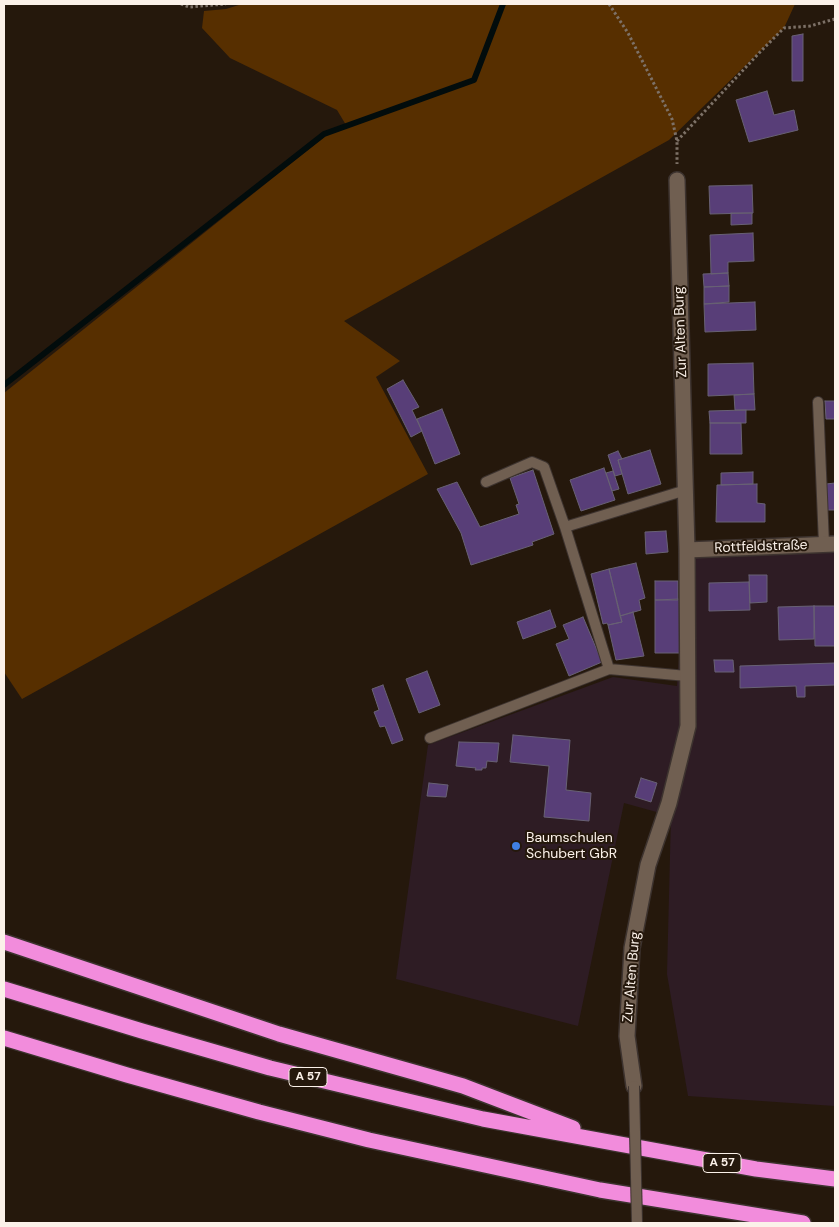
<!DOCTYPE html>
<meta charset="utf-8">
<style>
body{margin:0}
#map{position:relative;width:839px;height:1227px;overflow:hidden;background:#25180c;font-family:"DM Sans",sans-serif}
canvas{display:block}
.frame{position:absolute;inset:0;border:5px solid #fbf1e9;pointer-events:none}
</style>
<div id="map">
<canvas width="839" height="1227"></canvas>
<div class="frame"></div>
</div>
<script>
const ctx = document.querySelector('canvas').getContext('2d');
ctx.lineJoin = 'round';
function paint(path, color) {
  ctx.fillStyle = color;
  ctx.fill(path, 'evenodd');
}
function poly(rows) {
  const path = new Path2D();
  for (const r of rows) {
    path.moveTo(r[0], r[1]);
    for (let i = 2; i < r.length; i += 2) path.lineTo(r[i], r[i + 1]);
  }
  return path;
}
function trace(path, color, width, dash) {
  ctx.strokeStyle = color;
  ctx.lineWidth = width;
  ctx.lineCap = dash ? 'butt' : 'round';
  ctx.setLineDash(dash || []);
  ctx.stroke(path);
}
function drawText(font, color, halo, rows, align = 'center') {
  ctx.font = font + ' "DM Sans",sans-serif';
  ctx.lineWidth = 4;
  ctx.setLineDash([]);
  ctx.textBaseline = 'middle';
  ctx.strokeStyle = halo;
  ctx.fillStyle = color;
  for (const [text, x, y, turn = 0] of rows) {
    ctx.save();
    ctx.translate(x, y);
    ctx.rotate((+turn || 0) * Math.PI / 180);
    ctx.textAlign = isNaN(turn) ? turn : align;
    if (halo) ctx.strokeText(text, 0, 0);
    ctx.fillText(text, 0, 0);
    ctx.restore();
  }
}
const commercial = poly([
 [835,544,835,1106,688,1096,667,974,671,816,624,803,578,1026,396,979,428,745,613,677,677,686,687,550]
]);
const green = poly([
 [242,4,795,4,784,28,669,140,344,321,400,361,376,377,428,474,22,699,4,672,4,393,324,137,346,125,337,110,230,58,202,28,204,11,226,9]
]);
const stream = poly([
 [4,385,324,134,474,80,503,4]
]);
const building = poly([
 [803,34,803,81,792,81,792,36,803,34],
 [767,91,774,115,794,110,798,130,749,142,736,100,767,91],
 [752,185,753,213,710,214,709,186,752,185],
 [731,213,752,213,752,224,731,225,731,213],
 [753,233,754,261,728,262,728,273,711,274,710,235,753,233],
 [728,273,729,286,704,287,703,274,728,273],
 [729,286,729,302,704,304,704,287,729,286],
 [755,302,756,330,705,332,704,304,755,302],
 [753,363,754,394,708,396,708,364,753,363],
 [403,380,419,407,412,410,422,431,411,437,387,389,403,380],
 [754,394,755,410,735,410,734,395,754,394],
 [825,401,835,401,835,419,826,419,825,401],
 [442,409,460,454,435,464,417,419,442,409],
 [746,410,746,423,710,423,709,411,746,410],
 [710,423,741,423,742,454,710,454,710,423],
 [650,450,661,484,628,494,618,460,650,450],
 [618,451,622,459,618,460,622,474,615,476,608,455,618,451],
 [604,468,615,500,581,511,570,480,604,468],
 [533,470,554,534,532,542,533,545,471,565,461,533,437,489,457,482,480,527,519,514,516,505,519,504,510,478,533,470],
 [613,471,619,489,612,491,606,473,613,471],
 [753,472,753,484,721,485,721,473,753,472],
 [835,483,835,510,827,510,826,484,835,483],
 [757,484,757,503,765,504,765,522,716,522,717,485,757,484],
 [666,531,668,552,646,554,645,532,666,531],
 [636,563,645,598,639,600,641,610,620,616,609,569,636,563],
 [609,569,622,622,608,625,607,623,603,624,591,574,609,569],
 [749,575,767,575,767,602,750,603,749,575],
 [655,581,678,581,678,600,655,600,655,581],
 [749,582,750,610,709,611,709,583,749,582],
 [680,599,680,653,655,653,655,600,680,599],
 [814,606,814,639,779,640,778,607,814,606],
 [814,606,835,606,835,646,815,646,814,606],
 [550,610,556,627,523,639,517,622,550,610],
 [633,612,644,656,616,660,608,625,622,622,620,616,633,612],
 [583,617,602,662,569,676,556,644,569,639,563,625,583,617],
 [714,660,733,660,734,672,715,672,714,660],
 [835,663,835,685,805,686,805,697,797,697,796,686,740,688,740,666,835,663],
 [427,671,440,705,419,713,406,679,427,671],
 [383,685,403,740,392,744,385,726,380,727,374,712,379,710,372,689,383,685],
 [513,735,570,740,566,790,591,793,589,821,544,817,549,766,510,762,513,735],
 [459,742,499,743,497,762,487,761,486,768,482,768,482,770,475,770,476,768,456,766,459,742],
 [641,778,657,783,651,802,635,797,641,778],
 [429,783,448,785,446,797,427,796,429,783]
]);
const path = poly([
 [181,4,189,7,226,4],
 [609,4,628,33,672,119,677,141,677,164],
 [677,141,761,51,784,28,810,26,835,19]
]);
const lane = poly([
 [818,402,824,544],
 [486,482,532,462,544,467,565,527],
 [609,669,565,527,686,490],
 [430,738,609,669,687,676]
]);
const street = poly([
 [687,550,835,544],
 [634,1086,627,1036,632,948,648,865,669,803,688,726,687,550,677,180]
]);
const highway = poly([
 [4,942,279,1034,463,1086,573,1128],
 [4,989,142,1031,270,1068,483,1119,756,1169,835,1179],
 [4,1038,127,1075,259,1112,369,1140,600,1190,803,1223]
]);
const laneBridge = poly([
 [634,1086,637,1223]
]);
const markers = [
 [516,846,5,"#3f7fe0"]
];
const shields = [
 [308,1077,38],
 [722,1163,38]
];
const shieldNames = [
 ["A 57",308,1077],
 ["A 57",722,1163]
];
const streetNames = [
 ["Zur Alten Burg",681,332,-92],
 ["Rottfeldstraße",761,547,-2],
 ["Zur Alten Burg",632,977,-85]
];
const poiNames = [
 ["Baumschulen",526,838],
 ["Schubert GbR",526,854]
];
paint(commercial, '#2e1c24');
paint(green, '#572f00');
trace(stream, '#020c0c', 6);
paint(building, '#583e78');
trace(building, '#686174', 1);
trace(lane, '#3d332f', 12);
trace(street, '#3d332f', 18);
trace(highway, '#3d332f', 18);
trace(path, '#7d7167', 3, [2.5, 2.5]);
trace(lane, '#705f51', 10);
trace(street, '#705f51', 15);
trace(highway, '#f28cdc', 15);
trace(laneBridge, '#3d332f', 12, []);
trace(laneBridge, '#705f51', 10);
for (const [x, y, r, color] of markers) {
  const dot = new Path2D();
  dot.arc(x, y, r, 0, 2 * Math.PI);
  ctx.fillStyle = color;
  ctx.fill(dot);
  trace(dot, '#25180c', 2);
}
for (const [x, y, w] of shields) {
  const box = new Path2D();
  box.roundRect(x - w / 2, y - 9.5, w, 19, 4);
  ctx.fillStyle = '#25180c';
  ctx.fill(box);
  trace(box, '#fbf1e9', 1);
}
drawText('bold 12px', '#fbf1e9', null, shieldNames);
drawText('14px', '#fbf1e9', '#25180c', streetNames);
drawText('14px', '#fbf1e9', '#25180c', poiNames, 'left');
</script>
